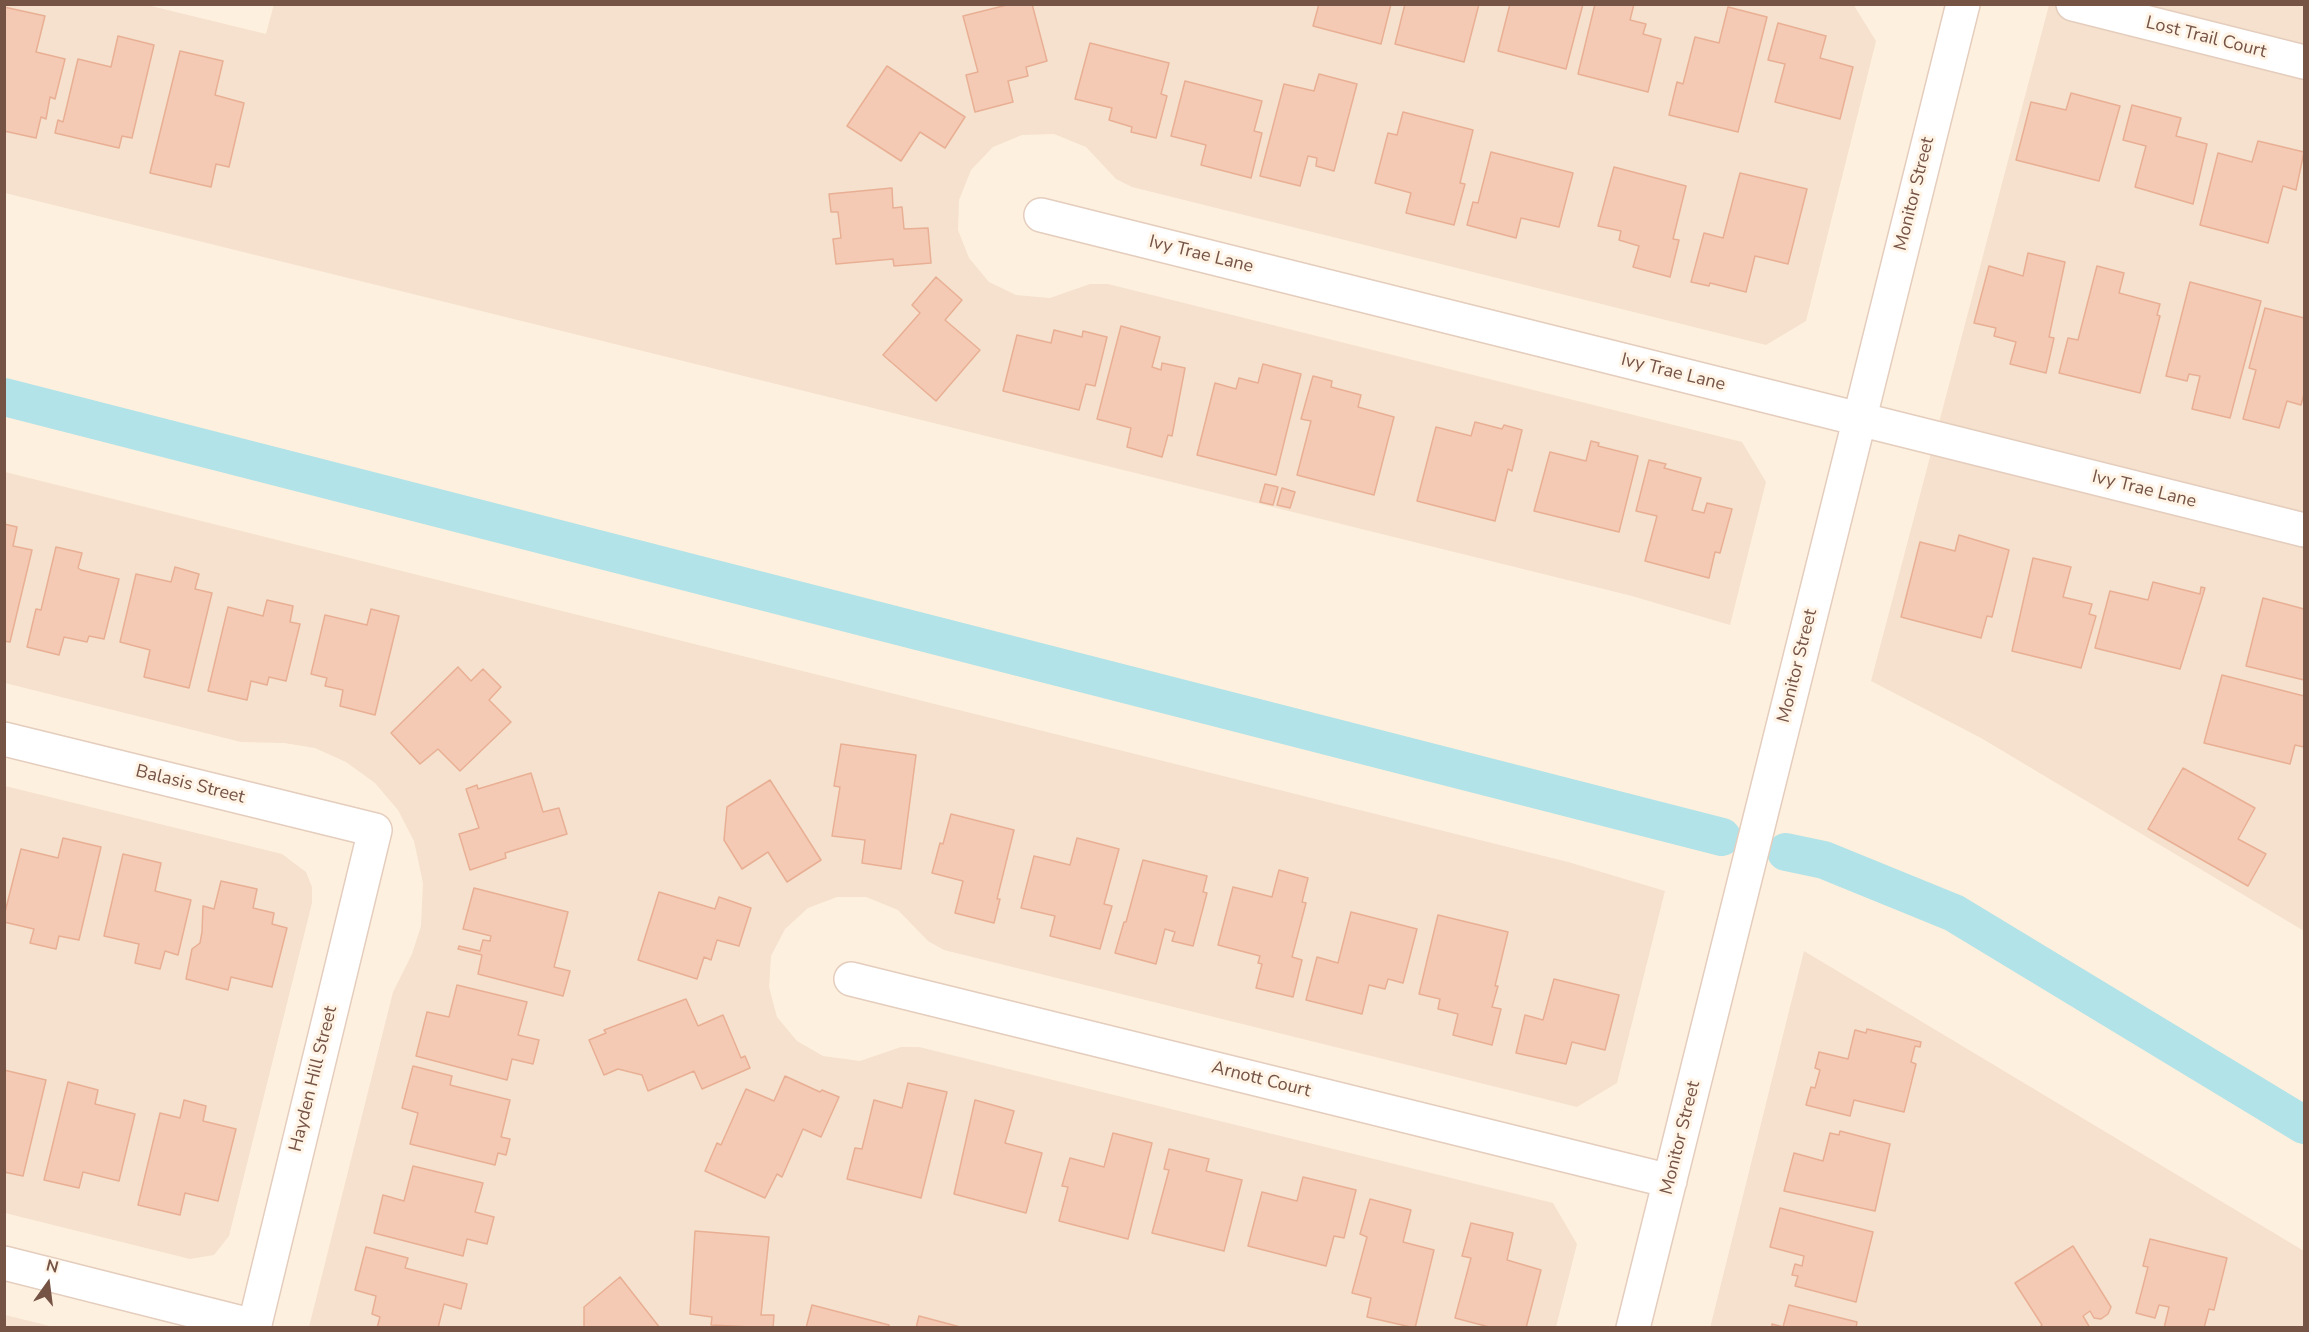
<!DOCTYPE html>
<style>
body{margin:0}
#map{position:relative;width:2309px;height:1332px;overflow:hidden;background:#fef0de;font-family:"Nunito Sans",sans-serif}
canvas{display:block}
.frame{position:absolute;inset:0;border:6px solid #755345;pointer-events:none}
.north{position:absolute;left:18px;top:1254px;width:60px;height:60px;-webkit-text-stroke:4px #fff4e6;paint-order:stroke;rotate:14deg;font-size:16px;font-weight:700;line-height:24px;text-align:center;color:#755345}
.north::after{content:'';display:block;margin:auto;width:21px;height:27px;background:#755345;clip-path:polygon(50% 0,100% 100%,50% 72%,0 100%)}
</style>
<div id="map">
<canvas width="2309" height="1332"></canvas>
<div class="frame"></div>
<div class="north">N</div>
</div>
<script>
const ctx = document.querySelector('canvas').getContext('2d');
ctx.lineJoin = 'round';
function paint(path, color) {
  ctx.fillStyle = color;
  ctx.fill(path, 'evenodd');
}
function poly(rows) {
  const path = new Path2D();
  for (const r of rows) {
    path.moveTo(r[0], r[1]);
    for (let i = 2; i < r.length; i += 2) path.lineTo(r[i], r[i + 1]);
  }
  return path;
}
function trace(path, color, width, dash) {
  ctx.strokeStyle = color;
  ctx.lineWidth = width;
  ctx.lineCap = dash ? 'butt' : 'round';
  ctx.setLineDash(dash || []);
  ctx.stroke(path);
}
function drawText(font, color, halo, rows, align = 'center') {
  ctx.font = font + ' "Nunito Sans",sans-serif';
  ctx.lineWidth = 6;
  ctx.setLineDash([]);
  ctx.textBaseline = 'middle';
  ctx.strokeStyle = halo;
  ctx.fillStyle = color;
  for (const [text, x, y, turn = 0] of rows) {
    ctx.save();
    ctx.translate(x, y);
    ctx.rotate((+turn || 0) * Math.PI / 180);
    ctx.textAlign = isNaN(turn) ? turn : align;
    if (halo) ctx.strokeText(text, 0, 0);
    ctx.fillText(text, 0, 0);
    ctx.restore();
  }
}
const residential = poly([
 [274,4,1853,4,1876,41,1806,321,1766,345,1132,187,1116,179,1086,147,1054,134,1022,135,993,147,971,170,959,200,958,230,969,258,989,282,1016,295,1050,298,1090,284,1108,284,1742,442,1766,482,1730,625,1632,596,5,193,5,5,147,5,266,34],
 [2049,5,2304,5,2304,931,1981,738,1871,681],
 [5,472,1568,862,1665,891,1617,1083,1577,1107,944,950,928,941,898,910,866,897,837,897,808,908,785,929,771,956,769,987,777,1017,797,1041,823,1056,860,1061,901,1047,919,1047,1553,1203,1577,1244,1556,1327,309,1327,393,992,412,954,421,926,423,883,414,841,398,810,375,783,346,762,315,748,284,743,241,742,5,683],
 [5,786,282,854,306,872,312,887,312,903,229,1236,214,1255,190,1259,5,1213],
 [1804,951,2304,1251,2304,1327,1710,1328],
 [5,1315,54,1327,5,1327]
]);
const canal = poly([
 [4,397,1722,837],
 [1786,852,1824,860,1954,913,2304,1125]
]);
const building = poly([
 [1011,4,1032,4,1047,61,1026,67,1028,76,1008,81,1013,102,975,112,966,75,978,72,963,16,1011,4],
 [1319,4,1391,4,1381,44,1313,26,1319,4],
 [1405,4,1479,4,1464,62,1395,44,1405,4],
 [1510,4,1583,4,1566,69,1498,51,1510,4],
 [1595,4,1634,4,1630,20,1646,24,1643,34,1661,39,1648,92,1578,74,1595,4],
 [4,7,45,16,36,52,65,59,55,99,50,97,46,119,41,117,36,138,4,131,4,7],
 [1728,7,1767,17,1738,132,1669,115,1677,82,1683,84,1695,37,1719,43,1728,7],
 [1778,23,1826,36,1820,58,1853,67,1840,119,1775,102,1785,64,1768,60,1778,23],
 [118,36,154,45,132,138,122,136,119,148,55,133,58,120,63,122,78,59,111,67,118,36],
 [1090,43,1169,63,1161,94,1167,96,1156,138,1131,132,1132,127,1109,120,1112,108,1075,99,1090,43],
 [180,51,223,61,215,95,244,103,229,167,216,164,211,187,150,173,180,51],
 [887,66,965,117,945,148,920,132,901,161,847,126,887,66],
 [1319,74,1357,84,1334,171,1316,166,1317,158,1308,156,1300,186,1260,176,1284,84,1314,91,1319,74],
 [1185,81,1262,101,1254,131,1262,133,1251,178,1201,165,1206,145,1171,136,1185,81],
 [2071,93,2120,106,2099,181,2016,160,2031,102,2066,110,2071,93],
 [2132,105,2181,118,2176,136,2207,144,2193,204,2135,187,2146,146,2123,140,2132,105],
 [1403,112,1473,130,1460,183,1465,184,1454,225,1406,213,1411,193,1375,183,1388,133,1397,135,1403,112],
 [2258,141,2304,152,2296,190,2283,186,2268,243,2200,225,2218,153,2252,162,2258,141],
 [1491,152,1573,173,1559,227,1521,218,1516,238,1467,225,1473,202,1478,203,1491,152],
 [1614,167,1686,186,1673,239,1679,240,1670,277,1633,267,1639,246,1619,240,1621,231,1598,226,1614,167],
 [1740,173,1807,189,1788,264,1755,256,1746,292,1710,283,1709,286,1691,282,1704,233,1723,238,1740,173],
 [892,188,893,208,902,207,904,229,928,228,931,263,894,266,893,259,836,264,833,239,841,238,838,212,831,212,829,194,892,188],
 [2028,253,2065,262,2049,337,2054,338,2046,373,2010,364,2016,342,1994,336,1996,328,1974,323,1989,266,2023,276,2028,253],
 [2097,266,2124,273,2119,293,2160,304,2157,315,2160,316,2140,393,2059,373,2068,338,2078,340,2097,266],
 [936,277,962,300,945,320,980,350,936,401,883,355,920,313,912,305,936,277],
 [2190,282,2261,301,2230,418,2192,409,2200,376,2189,374,2187,381,2166,376,2190,282],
 [2265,308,2304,318,2304,394,2301,405,2287,401,2279,428,2243,419,2256,370,2249,368,2265,308],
 [1121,326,1160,337,1152,367,1161,370,1162,363,1185,368,1172,436,1168,435,1162,457,1127,447,1131,428,1097,419,1121,326],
 [1054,330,1082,337,1083,331,1107,337,1095,386,1086,384,1079,410,1003,391,1017,335,1051,343,1054,330],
 [1263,364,1301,374,1276,475,1197,455,1215,383,1236,389,1239,378,1258,383,1263,364],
 [1313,376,1332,381,1331,387,1361,395,1358,407,1394,417,1374,495,1297,475,1311,421,1301,419,1313,376],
 [1475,422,1502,429,1504,425,1522,430,1512,471,1508,469,1495,521,1417,501,1436,427,1471,436,1475,422],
 [1591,441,1599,443,1598,446,1638,456,1619,532,1534,511,1550,452,1586,461,1591,441],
 [1649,460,1666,464,1664,468,1701,478,1692,510,1704,513,1707,503,1732,509,1720,553,1715,552,1709,578,1645,561,1657,516,1636,511,1649,460],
 [1265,484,1278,487,1273,505,1260,502,1265,484],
 [1282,488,1295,492,1290,508,1277,505,1282,488],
 [4,524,17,527,13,546,32,550,10,642,4,641,4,524],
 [1959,535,2009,550,1992,617,1987,616,1981,638,1901,617,1920,542,1955,551,1959,535],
 [56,547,82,553,78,568,81,570,119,579,104,639,89,636,87,642,64,637,59,655,27,647,36,609,41,610,56,547],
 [2033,558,2071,567,2063,597,2092,604,2089,614,2096,616,2081,668,2012,651,2033,558],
 [175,567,199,574,195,589,212,593,189,688,144,677,150,650,120,642,136,574,171,582,175,567],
 [2153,582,2200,594,2201,587,2205,588,2180,669,2095,648,2110,591,2148,600,2153,582],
 [2263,598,2304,609,2304,680,2246,666,2263,598],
 [267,600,293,606,290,622,300,624,286,681,269,677,267,685,251,681,247,700,208,691,228,607,263,616,267,600],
 [371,609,399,616,375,715,340,706,343,690,325,686,327,678,311,674,325,615,367,625,371,609],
 [458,667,471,681,483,669,501,687,489,700,511,722,460,771,438,749,420,764,391,733,458,667],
 [2222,675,2304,696,2304,747,2295,745,2290,764,2204,743,2222,675],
 [841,744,916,755,901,869,862,863,865,840,832,836,840,787,834,786,841,744],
 [2183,768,2255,808,2238,839,2266,854,2248,886,2148,829,2183,768],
 [531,773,543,812,559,808,567,834,505,853,506,858,470,870,459,834,479,828,466,789,477,785,478,789,531,773],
 [770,780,821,860,787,882,768,852,742,869,724,840,727,807,770,780],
 [951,814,1014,830,997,899,1000,899,994,923,955,913,963,881,932,873,940,843,943,844,951,814],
 [63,838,101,847,79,940,59,936,56,949,30,943,34,929,4,922,4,916,21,849,58,858,63,838],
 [1077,838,1119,849,1104,904,1112,906,1100,949,1050,936,1055,916,1021,908,1034,856,1070,865,1077,838],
 [123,854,161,863,155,891,191,900,178,955,165,951,160,969,135,963,139,944,104,936,123,854],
 [1143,860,1207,876,1203,892,1207,893,1193,946,1172,941,1175,932,1165,929,1156,964,1115,953,1124,922,1126,922,1143,860],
 [1279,870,1308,878,1302,902,1306,903,1292,957,1302,960,1293,997,1256,988,1262,964,1258,963,1260,956,1218,945,1233,887,1272,897,1279,870],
 [221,881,257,889,253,908,274,913,272,924,287,928,272,987,231,977,228,990,186,979,192,949,200,943,202,932,203,906,214,909,221,881],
 [474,888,568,912,554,967,570,971,563,996,478,974,482,955,458,949,459,946,480,951,483,940,490,941,491,936,463,929,474,888],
 [659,892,715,909,719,897,751,908,739,946,717,940,711,960,704,957,697,979,638,960,659,892],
 [1351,912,1417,929,1403,983,1388,979,1385,989,1369,985,1362,1014,1306,1000,1317,957,1338,963,1351,912],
 [1438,915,1508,932,1495,986,1498,986,1492,1007,1501,1009,1492,1045,1453,1035,1458,1014,1438,1009,1440,999,1419,994,1438,915],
 [1554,979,1619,995,1605,1050,1572,1042,1566,1064,1516,1053,1525,1015,1543,1020,1554,979],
 [457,985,527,1002,518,1035,539,1040,533,1064,512,1059,507,1080,416,1056,427,1012,449,1017,457,985],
 [686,999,698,1026,723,1015,741,1058,745,1056,750,1068,702,1089,694,1071,648,1091,642,1075,618,1069,604,1075,589,1040,606,1033,604,1030,686,999],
 [1867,1029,1921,1042,1920,1047,1915,1046,1911,1062,1916,1064,1904,1112,1854,1100,1850,1116,1806,1105,1811,1087,1815,1088,1820,1070,1815,1068,1819,1052,1848,1059,1855,1030,1866,1033,1867,1029],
 [413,1066,452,1076,450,1085,510,1100,501,1137,510,1139,506,1155,498,1153,495,1165,410,1144,418,1113,402,1108,413,1066],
 [4,1070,46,1080,23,1176,4,1172,4,1070],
 [785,1076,820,1092,822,1090,839,1097,821,1137,803,1129,782,1177,777,1174,765,1198,705,1171,717,1143,721,1145,746,1089,774,1101,785,1076],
 [68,1082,98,1090,95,1104,135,1114,119,1181,83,1172,79,1188,44,1180,68,1082],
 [908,1083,947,1092,921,1198,847,1179,855,1148,862,1149,874,1100,902,1108,908,1083],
 [184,1100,206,1106,203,1121,236,1129,218,1201,185,1193,180,1215,138,1205,160,1113,180,1118,184,1100],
 [975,1100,1014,1111,1005,1143,1042,1153,1026,1213,954,1194,975,1100],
 [1840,1131,1890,1144,1875,1211,1784,1191,1794,1153,1823,1161,1830,1133,1839,1135,1840,1131],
 [1113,1133,1152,1143,1128,1239,1059,1221,1068,1187,1062,1186,1070,1158,1104,1167,1113,1133],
 [1169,1149,1209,1159,1206,1171,1242,1180,1224,1251,1152,1233,1169,1170,1164,1169,1169,1149],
 [413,1166,483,1183,475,1212,494,1217,487,1244,467,1239,463,1256,374,1233,383,1195,404,1201,413,1166],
 [1303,1177,1356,1190,1344,1238,1334,1236,1326,1266,1248,1246,1262,1192,1297,1201,1303,1177],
 [1370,1199,1411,1210,1403,1242,1434,1250,1415,1328,1367,1317,1371,1298,1352,1293,1367,1237,1360,1234,1370,1199],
 [1780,1208,1873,1232,1856,1302,1795,1286,1798,1276,1792,1275,1795,1264,1802,1266,1804,1256,1770,1247,1780,1208],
 [1471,1223,1513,1233,1507,1260,1541,1270,1526,1328,1493,1328,1455,1318,1471,1258,1462,1256,1471,1223],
 [695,1231,769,1237,761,1315,774,1315,773,1328,711,1325,712,1317,690,1314,695,1231],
 [2150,1239,2227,1258,2214,1310,2209,1309,2204,1328,2164,1328,2169,1307,2159,1305,2155,1318,2136,1313,2148,1267,2143,1266,2150,1239],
 [2073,1246,2111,1307,2108,1314,2101,1319,2094,1318,2090,1311,2083,1316,2090,1328,2039,1328,2042,1325,2015,1283,2073,1246],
 [366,1247,408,1258,405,1268,467,1284,461,1309,444,1304,438,1328,377,1328,380,1317,372,1314,376,1296,355,1290,366,1247],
 [620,1277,660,1328,584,1328,584,1307,620,1277],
 [812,1305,889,1325,889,1328,806,1328,812,1305],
 [1789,1305,1857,1322,1856,1328,1772,1328,1772,1324,1783,1327,1789,1305],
 [919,1316,964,1328,916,1328,919,1316]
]);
const minor = poly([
 [2073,4,2304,62],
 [1041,215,2304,530],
 [4,739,375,830,254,1328],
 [851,979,1670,1181],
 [4,1263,254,1326],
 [1633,1328,1963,4]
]);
const streetNames = [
 ["Lost Trail Court",2206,38,14],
 ["Monitor Street",1915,194,-76],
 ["Ivy Trae Lane",1201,255,14],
 ["Ivy Trae Lane",1673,373,14],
 ["Ivy Trae Lane",2144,490,14],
 ["Monitor Street",1798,666,-76],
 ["Balasis Street",190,785,14],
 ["Hayden Hill Street",314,1079,-76],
 ["Arnott Court",1261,1080,14],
 ["Monitor Street",1681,1138,-76]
];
paint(residential, '#f5e1cd');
trace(canal, '#b2e3e8', 38);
paint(building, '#f5cab4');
trace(building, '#e8af94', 1.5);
trace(minor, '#e4cdbd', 36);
trace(minor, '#fff', 33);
drawText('18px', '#755345', '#fff4e6', streetNames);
</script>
